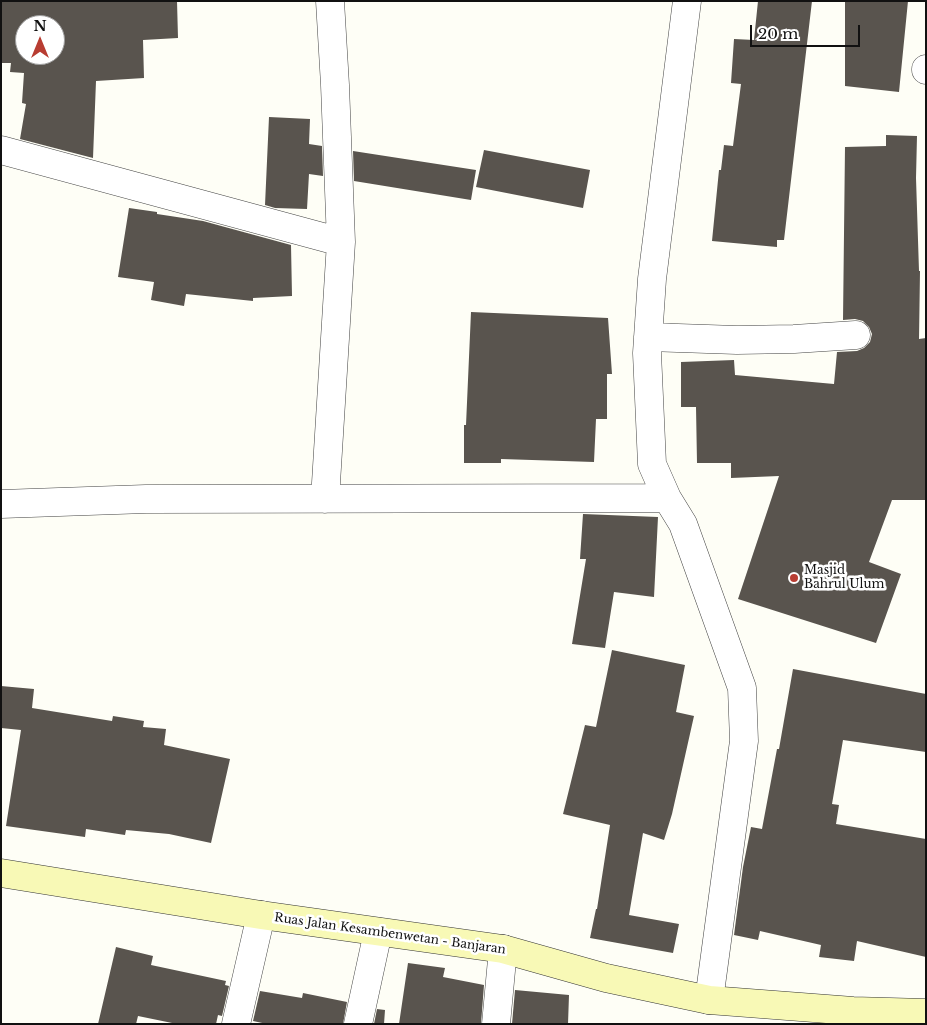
<!DOCTYPE html>
<style>
body{margin:0}
#map{position:relative;width:927px;height:1025px;overflow:hidden;background:#fefef6;font-family:"Libre Baskerville",serif}
canvas{display:block}
.frame{position:absolute;inset:0;border:2px solid #111;pointer-events:none}
.north{position:absolute;left:15px;top:15px;width:50px;height:50px;box-sizing:border-box;background:#fff;border:1px solid #a0a0a0;border-radius:50%;rotate:0deg;font-size:14px;font-weight:700;line-height:20px;text-align:center;color:#111}
.north::after{content:'';display:block;margin:auto;width:18px;height:22px;background:#b83d32;clip-path:polygon(50% 0,100% 100%,50% 72%,0 100%)}
.scale{position:absolute;left:750px;top:25px;width:110px;height:22px;box-sizing:border-box;border:2px solid #111;border-top:0;padding-left:6px;font-size:15px;line-height:18px;white-space:nowrap;color:#111;-webkit-text-stroke:4px #fff;paint-order:stroke}
</style>
<div id="map">
<canvas width="927" height="1025"></canvas>
<div class="frame"></div>
<div class="north">N</div>
<div class="scale">20 m</div>
</div>
<script>
const ctx = document.querySelector('canvas').getContext('2d');
ctx.lineJoin = 'round';
function paint(path, color) {
  ctx.fillStyle = color;
  ctx.fill(path, 'evenodd');
}
function poly(rows) {
  const path = new Path2D();
  for (const r of rows) {
    path.moveTo(r[0], r[1]);
    for (let i = 2; i < r.length; i += 2) path.lineTo(r[i], r[i + 1]);
  }
  return path;
}
function trace(path, color, width, dash) {
  ctx.strokeStyle = color;
  ctx.lineWidth = width;
  ctx.lineCap = dash ? 'butt' : 'round';
  ctx.setLineDash(dash || []);
  ctx.stroke(path);
}
function drawText(font, color, halo, rows, align = 'center') {
  ctx.font = font + ' "Libre Baskerville",serif';
  ctx.lineWidth = 5;
  ctx.setLineDash([]);
  ctx.textBaseline = 'middle';
  ctx.strokeStyle = halo;
  ctx.fillStyle = color;
  for (const [text, x, y, turn = 0] of rows) {
    ctx.save();
    ctx.translate(x, y);
    ctx.rotate((+turn || 0) * Math.PI / 180);
    ctx.textAlign = isNaN(turn) ? turn : align;
    if (halo) ctx.strokeText(text, 0, 0);
    ctx.fillText(text, 0, 0);
    ctx.restore();
  }
}
const building = poly([
 [1,1,177,1,178,38,143,40,144,78,96,81,93,158,20,139,26,104,22,103,24,73,10,72,11,63,1,63],
 [25,25,55,25,55,55,25,55],
 [758,1,812,1,784,240,777,240,777,247,712,241,719,170,721,170,724,145,733,146,741,84,731,83,734,39,754,40],
 [845,1,908,1,899,92,845,86],
 [269,117,310,119,309,144,322,146,323,176,309,174,307,209,275,208,265,205],
 [886,135,917,136,916,178,919,271,920,271,919,339,926,338,926,500,892,500,869,562,901,574,876,643,738,599,779,476,731,478,731,463,697,463,696,407,681,407,681,362,734,360,735,375,834,384,837,352,857,351,864,348,870,342,872,334,869,327,863,321,855,319,843,320,845,147,886,146],
 [484,150,590,170,583,208,476,187],
 [353,151,476,170,471,200,354,181],
 [129,208,157,212,157,214,203,221,291,245,292,296,253,298,253,301,186,294,184,306,151,300,154,282,118,277],
 [471,312,608,318,612,374,607,374,607,419,596,419,594,462,501,459,501,463,464,463,464,425,466,425],
 [583,514,658,517,654,597,614,592,605,648,572,644,586,559,580,559],
 [612,650,685,665,676,712,694,716,672,814,664,840,643,833,629,915,679,924,673,953,590,938,596,909,597,909,610,825,563,814,585,725,596,727],
 [793,669,926,694,926,752,843,740,832,804,839,805,836,824,926,839,926,957,857,941,854,961,819,957,821,945,760,931,758,940,734,935,743,867,751,827,762,829,777,749,779,749],
 [1,686,34,689,32,708,112,721,113,716,144,721,143,727,166,729,164,745,230,759,211,843,169,834,126,830,125,835,86,829,85,837,6,826,21,730,1,728],
 [116,947,153,956,151,965,226,981,225,985,229,986,222,1016,218,1015,216,1024,177,1024,138,1016,136,1024,98,1024],
 [408,963,445,968,443,977,484,985,481,1024,399,1024],
 [515,990,569,995,568,1024,512,1024],
 [260,991,302,998,303,993,347,1002,343,1024,267,1024,253,1021],
 [377,1009,385,1010,384,1024,374,1024]
]);
const street = poly([
 [687,1,652,279,647,353,652,464,667,498,683,524,742,688,744,741,709,1000],
 [926,69,926,70],
 [1,150,341,242],
 [648,337,737,340,794,339,856,335],
 [325,499,341,242,335,85,330,1],
 [1,504,146,499,667,498],
 [236,1024,261,915],
 [358,1024,378,932],
 [496,1024,503,949]
]);
const secondary = poly([
 [1,873,261,915,503,949,606,978,709,1000,853,1011,926,1013]
]);
const markers = [
 [794,578,5,"#b83d32"]
];
const poiNames = [
 ["Masjid",804,571],
 ["Bahrul Ulum",804,585]
];
const streetNames = [
 ["Ruas Jalan Kesambenwetan - Banjaran",390,934,8]
];
paint(building, '#59544e');
trace(street, '#444', 29);
trace(secondary, '#333', 29);
trace(street, '#fff', 28);
trace(secondary, '#f8f9b6', 28);
for (const [x, y, r, color] of markers) {
  const dot = new Path2D();
  dot.arc(x, y, r, 0, 2 * Math.PI);
  ctx.fillStyle = color;
  ctx.fill(dot);
  trace(dot, '#fff', 2);
}
drawText('12px', '#111', '#fff', poiNames, 'left');
drawText('12px', '#111', '#fff', streetNames);
</script>
